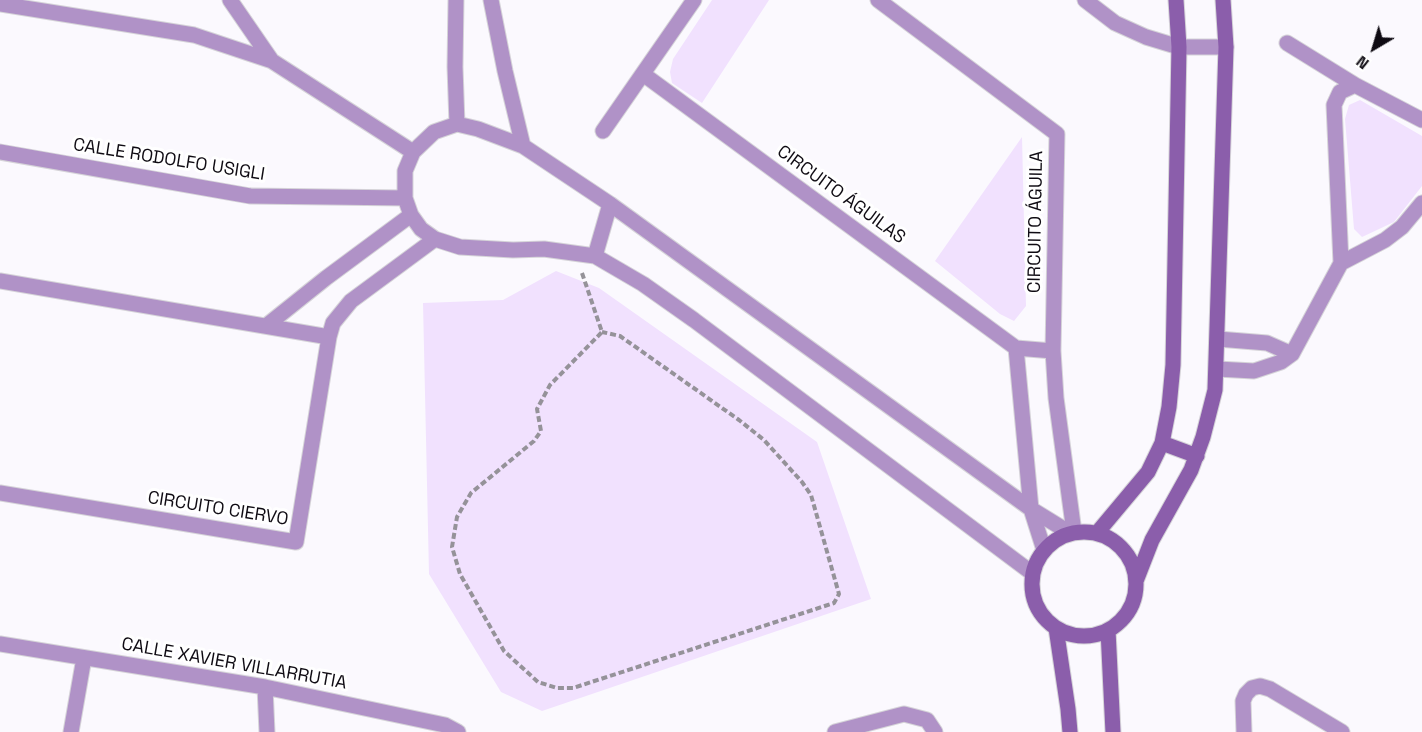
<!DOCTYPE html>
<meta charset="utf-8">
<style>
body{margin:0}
#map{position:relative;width:1422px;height:732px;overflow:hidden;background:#fbf9fe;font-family:"Space Grotesk",sans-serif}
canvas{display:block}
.north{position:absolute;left:1344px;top:18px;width:60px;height:60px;-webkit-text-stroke:4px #fff;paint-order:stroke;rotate:218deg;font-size:16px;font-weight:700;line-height:24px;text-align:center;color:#0f0b13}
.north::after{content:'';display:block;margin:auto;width:21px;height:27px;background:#0f0b13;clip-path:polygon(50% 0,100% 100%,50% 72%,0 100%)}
</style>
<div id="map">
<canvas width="1422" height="732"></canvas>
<div class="north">N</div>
</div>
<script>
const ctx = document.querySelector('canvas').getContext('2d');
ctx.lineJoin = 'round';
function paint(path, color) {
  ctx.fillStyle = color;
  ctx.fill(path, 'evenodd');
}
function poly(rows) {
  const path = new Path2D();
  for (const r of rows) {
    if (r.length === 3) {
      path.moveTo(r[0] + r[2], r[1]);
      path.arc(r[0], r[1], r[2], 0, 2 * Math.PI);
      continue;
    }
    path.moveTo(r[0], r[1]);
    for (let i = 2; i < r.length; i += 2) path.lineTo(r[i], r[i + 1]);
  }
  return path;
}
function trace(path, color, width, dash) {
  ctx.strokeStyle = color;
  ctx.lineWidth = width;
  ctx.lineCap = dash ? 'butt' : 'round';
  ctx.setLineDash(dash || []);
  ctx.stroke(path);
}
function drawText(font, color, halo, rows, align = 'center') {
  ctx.font = font + ' "Space Grotesk",sans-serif';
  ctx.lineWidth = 6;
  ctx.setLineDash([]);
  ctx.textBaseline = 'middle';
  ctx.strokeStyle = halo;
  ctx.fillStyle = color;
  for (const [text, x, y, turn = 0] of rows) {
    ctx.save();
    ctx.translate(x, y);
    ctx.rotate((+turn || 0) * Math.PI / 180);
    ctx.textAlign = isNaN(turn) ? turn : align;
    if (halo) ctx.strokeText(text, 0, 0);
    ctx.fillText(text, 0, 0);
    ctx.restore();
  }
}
const green = poly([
 [712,0,769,0,702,103,672,83,670,72,673,59],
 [1360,100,1422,136,1422,186,1394,222,1362,237,1354,229,1345,119,1349,105],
 [1022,137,1026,306,1014,321,1000,314,935,261],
 [556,271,599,288,817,442,871,599,542,711,501,692,429,574,423,303,503,300]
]);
const path = poly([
 [582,273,602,332,550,385,537,409,541,431,534,441,471,493,457,517,452,547,460,574,504,651,538,682,557,688,573,688,834,603,839,594,811,495,802,482,764,440,739,420,620,336,602,332]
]);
const street = poly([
 [230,0,272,61],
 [456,0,455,67,457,124],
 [491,0,505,71,523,146],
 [878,0,1057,134,1053,351,1056,398,1074,532],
 [1085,0,1115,23,1146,37,1179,47,1226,47],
 [0,4,194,35,272,61,413,152],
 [1287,43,1355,85],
 [643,74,1016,348,1053,351],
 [1422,120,1355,85,1340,92,1334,105,1341,263,1385,240,1402,227,1422,203],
 [603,131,694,0],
 [0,152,250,196,405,198],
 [595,256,610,204],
 [0,281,329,337],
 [266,326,326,278,411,215],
 [1218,339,1267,343,1292,354],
 [1016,348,1031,509,1044,550],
 [1217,369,1254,371,1281,362,1292,354,1341,263],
 [0,493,296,542,329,337,333,323,351,301,435,239],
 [1032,573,694,320,643,284,595,256,544,249,513,250,460,247,435,239,421,229,411,215,405,198,405,171,413,152,434,132,457,124,478,129,523,146,610,204,1031,509,1070,533],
 [0,644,265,687,445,725,458,732],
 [265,687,267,732],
 [71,732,84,658],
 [835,732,904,714,927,720,935,732],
 [1244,732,1243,701,1246,694,1252,688,1260,686,1270,689,1342,732]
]);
const secondary = poly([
 [1162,443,1197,456],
 [1084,584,52],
 [1097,533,1148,472,1162,443,1169,407,1173,365,1179,47,1176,0],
 [1136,581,1152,540,1191,470,1203,437,1215,390,1226,47,1223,0],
 [1056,628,1068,709,1070,732],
 [1108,630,1113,732]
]);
const streetNames = [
 ["CALLE RODOLFO USIGLI",169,160,9],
 ["CIRCUITO ÁGUILAS",841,195,36],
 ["CIRCUITO ÁGUILA",1036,222,-89],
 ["CIRCUITO CIERVO",218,509,9],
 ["CALLE XAVIER VILLARRUTIA",234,664,10]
];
paint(green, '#f1e1fe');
trace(street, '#d5d3d8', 17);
trace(secondary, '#d5d3d8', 17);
trace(path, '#959299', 4, [6, 3]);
trace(street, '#b092c7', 15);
trace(secondary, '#8b5eab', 15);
drawText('18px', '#0f0b13', '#fff', streetNames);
</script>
